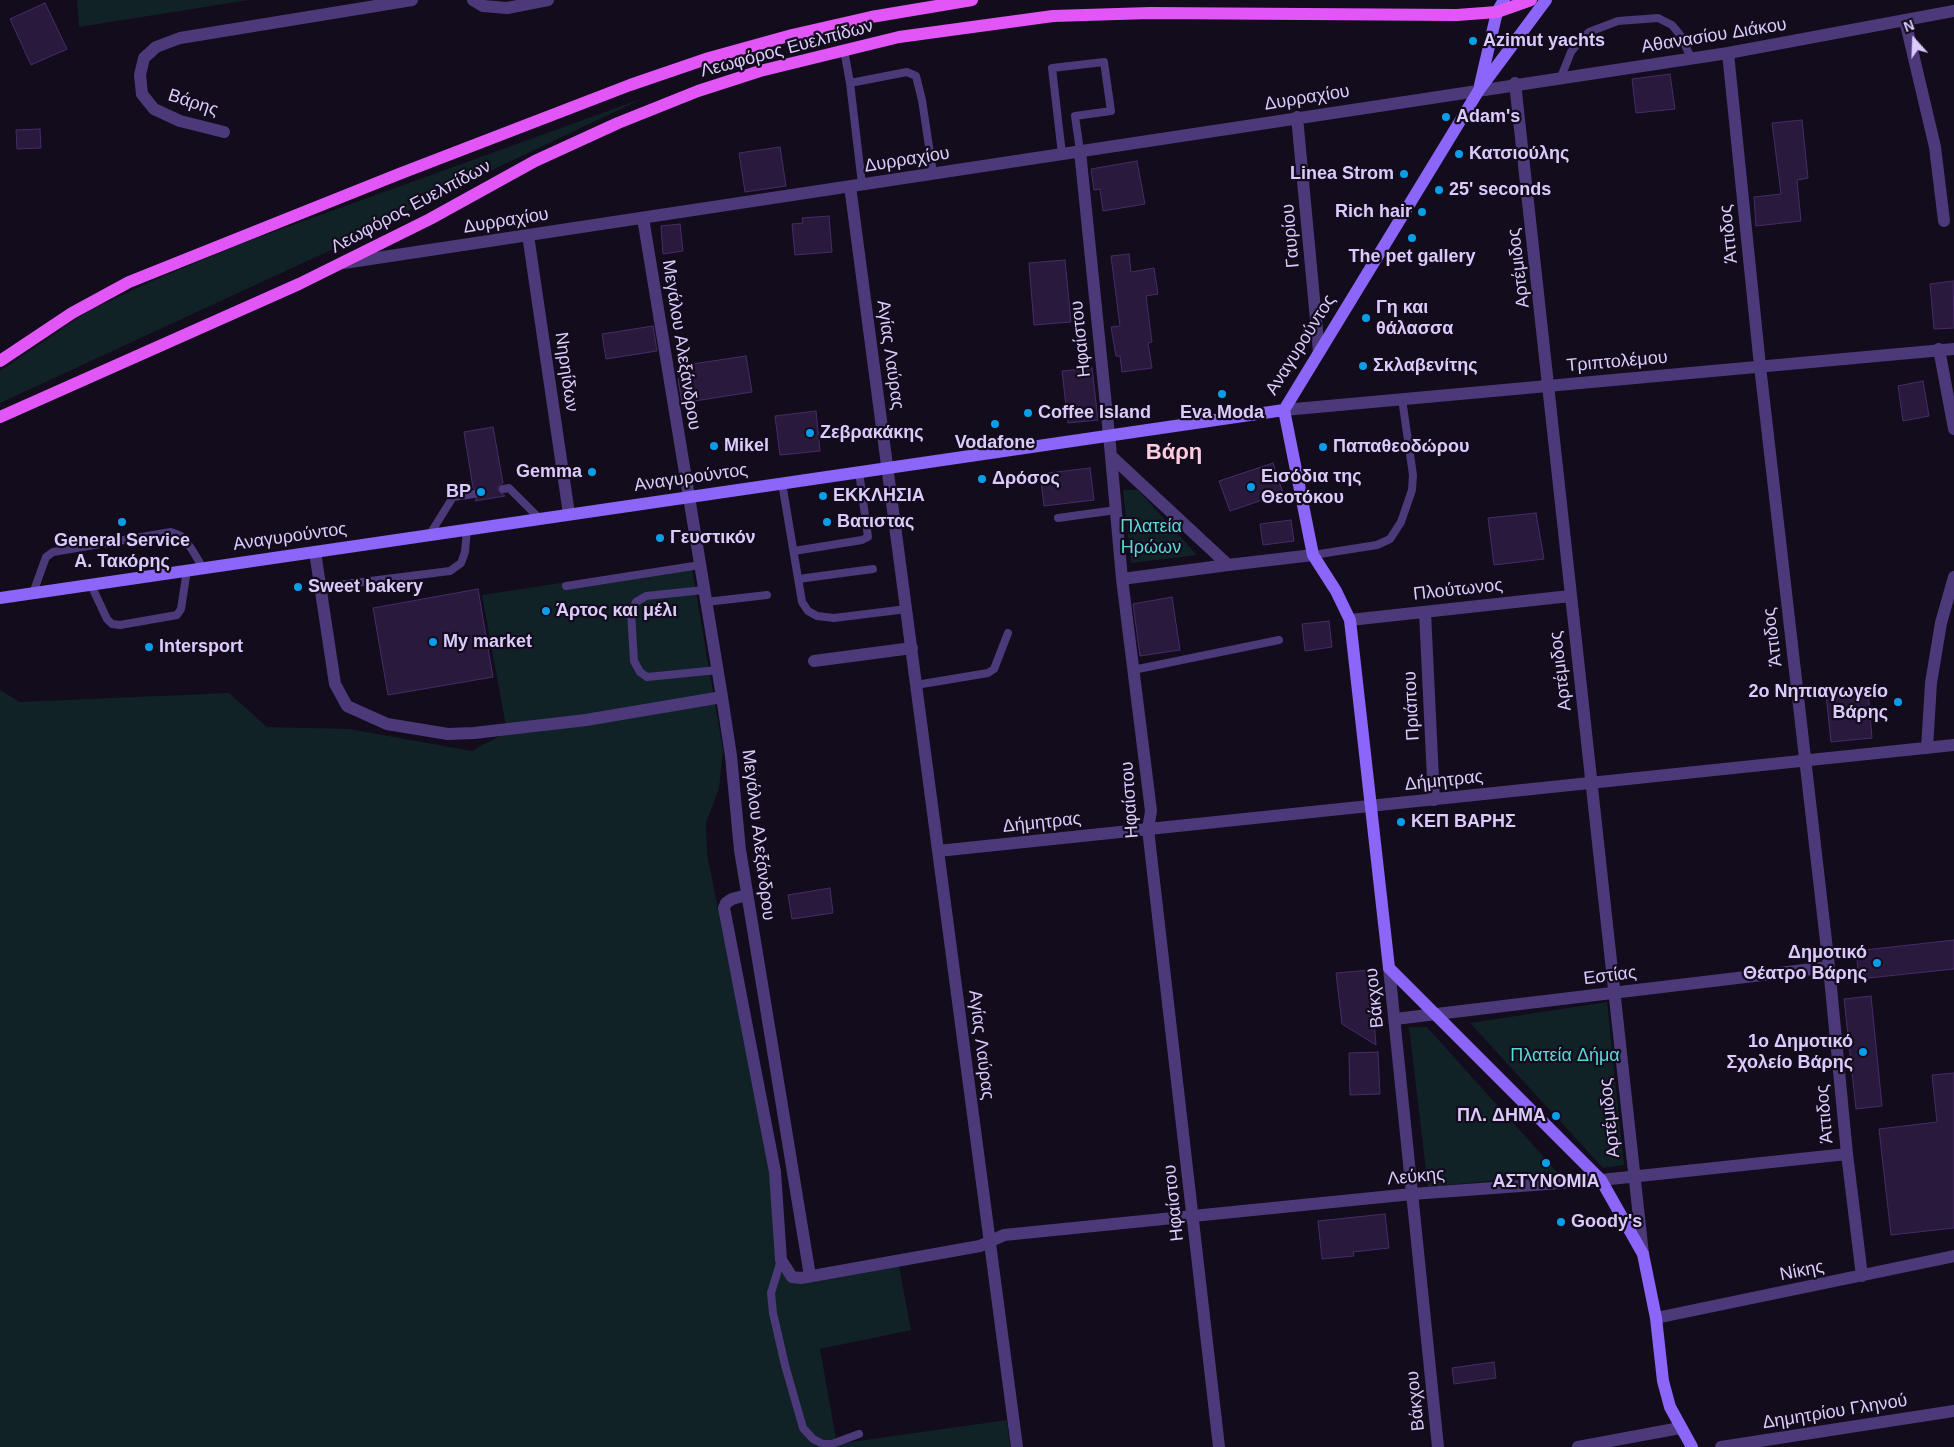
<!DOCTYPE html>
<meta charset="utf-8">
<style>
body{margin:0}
#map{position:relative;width:1954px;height:1447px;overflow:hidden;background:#130c1d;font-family:Helvetica,sans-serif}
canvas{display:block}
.north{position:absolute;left:1889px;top:15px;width:50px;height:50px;-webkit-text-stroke:4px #130c1d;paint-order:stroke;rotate:340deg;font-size:14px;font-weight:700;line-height:20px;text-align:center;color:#dccafd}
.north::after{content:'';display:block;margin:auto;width:18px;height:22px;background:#dccafd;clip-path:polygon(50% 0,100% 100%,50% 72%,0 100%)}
</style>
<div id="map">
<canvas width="1954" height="1447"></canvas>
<div class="north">N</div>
</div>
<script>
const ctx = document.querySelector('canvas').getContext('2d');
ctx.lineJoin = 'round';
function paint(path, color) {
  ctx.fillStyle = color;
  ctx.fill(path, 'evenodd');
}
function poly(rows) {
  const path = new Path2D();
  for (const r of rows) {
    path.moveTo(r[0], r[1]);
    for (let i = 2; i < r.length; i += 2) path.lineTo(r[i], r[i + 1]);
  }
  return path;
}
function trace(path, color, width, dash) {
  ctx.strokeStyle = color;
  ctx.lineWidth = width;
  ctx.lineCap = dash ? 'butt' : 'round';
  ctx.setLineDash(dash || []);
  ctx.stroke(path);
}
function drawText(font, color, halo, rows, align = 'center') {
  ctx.font = font + ' Helvetica,sans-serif';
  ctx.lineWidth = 4.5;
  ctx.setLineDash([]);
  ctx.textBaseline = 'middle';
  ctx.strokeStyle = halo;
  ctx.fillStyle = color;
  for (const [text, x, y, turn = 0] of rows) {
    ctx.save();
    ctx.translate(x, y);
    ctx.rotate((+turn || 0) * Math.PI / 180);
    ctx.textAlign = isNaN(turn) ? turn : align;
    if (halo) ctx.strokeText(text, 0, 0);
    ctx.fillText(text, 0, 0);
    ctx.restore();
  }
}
const green = poly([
 [77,0,249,0,79,27],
 [644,98,437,196,346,243,0,403,0,371,90,310,150,282,240,244],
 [1123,490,1138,490,1197,555,1131,563],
 [691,563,723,750,719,788,706,823,707,854,772,1182,774,1248,777,1269,791,1282,899,1266,911,1330,820,1349,837,1444,1007,1420,1010,1447,0,1447,0,690,20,702,229,693,267,727,349,729,472,751,507,732,482,595],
 [1607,1002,1624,1165,1603,1168,1470,1023],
 [1409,1027,1427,1027,1559,1174,1428,1187]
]);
const building = poly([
 [45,3,67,49,31,65,10,19,45,3],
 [1670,74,1675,109,1636,113,1632,79,1670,74],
 [1802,120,1808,178,1797,180,1801,221,1756,226,1754,197,1781,194,1772,123,1802,120],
 [40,129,41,148,17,149,16,130,40,129],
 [780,147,786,186,745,192,739,153,780,147],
 [1137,161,1145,204,1103,211,1100,189,1094,190,1091,169,1137,161],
 [829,216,832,252,795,255,792,224,803,223,802,218,829,216],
 [680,224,683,251,663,254,661,226,680,224],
 [1129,254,1131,272,1154,268,1158,294,1146,296,1152,342,1148,343,1152,368,1122,372,1120,356,1116,356,1111,327,1120,326,1111,256,1129,254],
 [1065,260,1071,322,1034,325,1029,263,1065,260],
 [1953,281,1954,328,1934,329,1930,284,1953,281],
 [653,326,657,351,606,359,602,334,653,326],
 [746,356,752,392,682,403,678,379,681,378,679,366,746,356],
 [1092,368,1098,420,1068,423,1062,371,1092,368],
 [1923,381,1929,416,1903,421,1898,386,1923,381],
 [816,411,820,451,780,455,775,416,816,411],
 [493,427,503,483,498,487,498,490,505,496,475,501,479,493,473,488,464,432,493,427],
 [1273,463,1283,493,1230,511,1219,481,1273,463],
 [1090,468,1094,500,1044,506,1040,474,1090,468],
 [1536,513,1544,559,1494,565,1488,518,1536,513],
 [1291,520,1294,541,1263,545,1260,524,1291,520],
 [478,589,493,677,388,695,373,608,478,589],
 [1172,597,1180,650,1140,656,1133,604,1172,597],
 [1329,621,1332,647,1305,651,1302,624,1329,621],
 [1868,691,1872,738,1831,742,1826,695,1868,691],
 [830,888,833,913,792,919,788,895,830,888],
 [1954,940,1954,969,1859,979,1856,951,1954,940],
 [1370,970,1376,1045,1342,1024,1336,973,1370,970],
 [1871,996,1882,1106,1856,1109,1844,999,1871,996],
 [1378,1052,1380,1094,1350,1095,1349,1053,1378,1052],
 [1954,1073,1954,1228,1891,1235,1879,1129,1937,1122,1932,1075,1954,1073],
 [1385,1214,1389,1248,1353,1252,1354,1256,1322,1259,1318,1221,1385,1214],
 [1494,1362,1496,1378,1454,1384,1452,1368,1494,1362]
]);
const service = poly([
 [844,50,850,83],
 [1561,77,1571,52,1578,43,1589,32,1618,21,1658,18,1672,25,1681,36,1691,58],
 [1062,154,1052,68,1104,62,1111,111,1075,116,1080,151],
 [862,184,850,83,907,72,916,76,922,100,933,173],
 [782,483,802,602,808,611,817,616,834,618,907,609],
 [503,489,509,488,539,518],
 [1058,518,1116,510],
 [430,534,453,497,474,494],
 [794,551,862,540,868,537,859,472],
 [1313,555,1377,545,1390,539,1401,522,1412,490,1413,475,1402,399],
 [798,579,873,569],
 [91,585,107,619,112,624,120,625,177,615,181,609,187,570],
 [566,586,700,565],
 [322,587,450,571,461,563,465,552,467,529],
 [704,590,646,596,636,602,631,612,634,661,640,672,647,677,718,670],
 [33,593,46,557,53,552,171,532,181,536,191,548,203,568],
 [706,602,767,595],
 [1133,670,1279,640],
 [916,685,988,673,994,669,1008,633],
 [781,1260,771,1293,773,1313,785,1365,803,1428,813,1439,823,1444,832,1444,859,1434]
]);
const minor = poly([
 [473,0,483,6,507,8,548,0],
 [1905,20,1935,147,1944,221],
 [1728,53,1760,366,1829,967,1847,1154,1862,1276],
 [1515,83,1643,1254],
 [1297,117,1319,352],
 [224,132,180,121,154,109,142,94,140,75,144,58,156,47,180,38,412,0],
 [1080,151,1109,435],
 [850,186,1017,1447],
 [643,218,722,697,731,756,740,850,810,1276],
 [528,235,569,514],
 [344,263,1728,53,1954,11],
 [1939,349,1954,429],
 [1111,456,1122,579,1151,811,1148,829,1219,1447],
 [315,552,335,684,347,706,387,724,448,734,474,733,586,720,722,697],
 [1122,579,1228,565],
 [1425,612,1434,800],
 [1350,620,1570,596],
 [814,661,912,648],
 [1927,748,1931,683,1941,623,1954,577],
 [938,851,1954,745],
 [747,895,732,899,726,903,724,908,775,1172,781,1260,792,1277,801,1278,980,1246,1004,1235,1412,1194,1601,1180,1847,1154],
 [1395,1019,1829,967],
 [1656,1318,1954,1256],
 [1578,1447,1680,1428],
 [1721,1447,1954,1411]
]);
const tertiary = poly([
 [1284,410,1954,349],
 [1109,435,1111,456,1228,565,1313,555],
 [1389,968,1438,1447]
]);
const secondary = poly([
 [1480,85,1497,12,1504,0],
 [1284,410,1313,555,1336,591,1350,620,1389,968,1601,1180,1643,1254,1656,1318,1663,1381,1670,1407,1692,1447],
 [1284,410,1479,90,1546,0],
 [0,598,1284,410]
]);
const primary = poly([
 [0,361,72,313,129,282,399,174,630,85,709,58,792,35,871,17,972,0],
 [0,417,299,284,430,219,535,161,618,123,698,91,760,71,899,37,1053,16,1150,13,1457,15,1497,12,1531,0]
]);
const markers = [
 [1473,41,5,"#099ee9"],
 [1446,117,5,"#099ee9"],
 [1459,154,5,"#099ee9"],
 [1404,174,5,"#099ee9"],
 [1439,190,5,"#099ee9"],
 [1422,212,5,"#099ee9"],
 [1412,238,5,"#099ee9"],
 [1366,318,5,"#099ee9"],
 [1363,366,5,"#099ee9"],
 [1222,394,5,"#099ee9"],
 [1028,413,5,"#099ee9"],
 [995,424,5,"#099ee9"],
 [810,433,5,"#099ee9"],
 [714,446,5,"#099ee9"],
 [1323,447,5,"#099ee9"],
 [592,472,5,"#099ee9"],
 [982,479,5,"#099ee9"],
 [1251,487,5,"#099ee9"],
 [481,492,5,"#099ee9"],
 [823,496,5,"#099ee9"],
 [122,522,5,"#099ee9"],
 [827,522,5,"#099ee9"],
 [660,538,5,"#099ee9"],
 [298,587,5,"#099ee9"],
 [546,611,5,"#099ee9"],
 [433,642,5,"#099ee9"],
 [149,647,5,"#099ee9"],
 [1898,702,5,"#099ee9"],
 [1401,822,5,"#099ee9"],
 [1877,963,5,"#099ee9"],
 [1863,1052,5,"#099ee9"],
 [1556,1116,5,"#099ee9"],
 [1546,1163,5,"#099ee9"],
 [1561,1222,5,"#099ee9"]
];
const streetNames = [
 ["Αθανασίου Διάκου",1714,36,-9],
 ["Λεωφόρος Ευελπίδων",787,49,-15],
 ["Δυρραχίου",1307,98,-9],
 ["Βάρης",193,103,18],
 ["Δυρραχίου",907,160,-9],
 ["Λεωφόρος Ευελπίδων",411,207,-28],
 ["Δυρραχίου",506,221,-9],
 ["Άττιδος",1729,234,-96],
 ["Γαυρίου",1291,236,-95],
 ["Αρτέμιδος",1519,268,-97],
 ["Ηφαίστου",1081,339,-96],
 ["Μεγάλου Αλεξάνδρου",681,345,81],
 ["Αναγυρούντος",1301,345,-58],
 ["Αγίας Λαύρας",890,355,82],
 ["Τριπτολέμου",1617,362,-5],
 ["Νηρηίδων",566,372,82],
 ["Αναγυρούντος",691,478,-8],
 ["Αναγυρούντος",290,537,-8],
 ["Πλούτωνος",1458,590,-6],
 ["Άττιδος",1773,637,-97],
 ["Αρτέμιδος",1561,671,-97],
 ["Πριάπου",1412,706,-93],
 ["Δήμητρας",1444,781,-6],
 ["Ηφαίστου",1130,800,-94],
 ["Δήμητρας",1042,823,-6],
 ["Μεγάλου Αλεξάνδρου",758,835,83],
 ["Εστίας",1610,976,-7],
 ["Βάκχου",1375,998,-96],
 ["Αγίας Λαύρας",981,1045,83],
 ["Άττιδος",1825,1114,-95],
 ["Αρτέμιδος",1610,1118,-96],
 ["Λεύκης",1416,1177,-5],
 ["Ηφαίστου",1174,1203,-96],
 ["Νίκης",1802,1271,-11],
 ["Βάκχου",1416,1401,-96],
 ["Δημητρίου Γληνού",1835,1412,-9]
];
const poiNames = [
 ["Azimut yachts",1483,41],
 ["Adam's",1456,117],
 ["Κατσιούλης",1469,154],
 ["Linea Strom",1394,174,"right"],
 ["25' seconds",1449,190],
 ["Rich hair",1412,212,"right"],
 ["The pet gallery",1412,257,"center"],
 ["Γη και",1376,308],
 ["θάλασσα",1376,329],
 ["Σκλαβενίτης",1373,366],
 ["Coffee Island",1038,413],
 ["Eva Moda",1222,413,"center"],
 ["Ζεβρακάκης",820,433],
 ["Vodafone",995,443,"center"],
 ["Mikel",724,446],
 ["Παπαθεοδώρου",1333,447],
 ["Gemma",582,472,"right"],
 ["Εισόδια της",1261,477],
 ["Θεοτόκου",1261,498],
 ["Δρόσος",992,479],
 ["BP",471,492,"right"],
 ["ΕΚΚΛΗΣΙΑ",833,496],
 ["Βατιστας",837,522],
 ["Γευστικόν",670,538],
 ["General Service",122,541,"center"],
 ["Α. Τακόρης",122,562,"center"],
 ["Sweet bakery",308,587],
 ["Άρτος και μέλι",556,611],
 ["My market",443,642],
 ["Intersport",159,647],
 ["2ο Νηπιαγωγείο",1888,692,"right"],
 ["Βάρης",1888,713,"right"],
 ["ΚΕΠ ΒΑΡΗΣ",1411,822],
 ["Δημοτικό",1867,953,"right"],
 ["Θέατρο Βάρης",1867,974,"right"],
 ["1ο Δημοτικό",1853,1042,"right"],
 ["Σχολείο Βάρης",1853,1063,"right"],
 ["ΠΛ. ΔΗΜΑ",1546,1116,"right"],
 ["ΑΣΤΥΝΟΜΙΑ",1546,1182,"center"],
 ["Goody's",1571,1222]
];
const parkNames = [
 ["Πλατεία",1151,527],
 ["Ηρώων",1151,548],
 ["Πλατεία Δήμα",1565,1056]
];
const districtNames = [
 ["Βάρη",1174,453]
];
paint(green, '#102226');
paint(building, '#29193d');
trace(building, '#462c68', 1);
trace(service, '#4b397a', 8);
trace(minor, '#4b397a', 12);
trace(tertiary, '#4b397a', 12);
trace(secondary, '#8c65f9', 12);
trace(primary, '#e256f8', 12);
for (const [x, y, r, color] of markers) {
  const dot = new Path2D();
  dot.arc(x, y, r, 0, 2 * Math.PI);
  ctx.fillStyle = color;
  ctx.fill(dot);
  trace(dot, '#130c1d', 2);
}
drawText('18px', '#dccafd', '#130c1d', streetNames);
drawText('bold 18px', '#dccafd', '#130c1d', poiNames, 'left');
drawText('18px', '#5ad9d7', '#130c1d', parkNames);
drawText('bold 22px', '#fdccdf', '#130c1d', districtNames);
</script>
